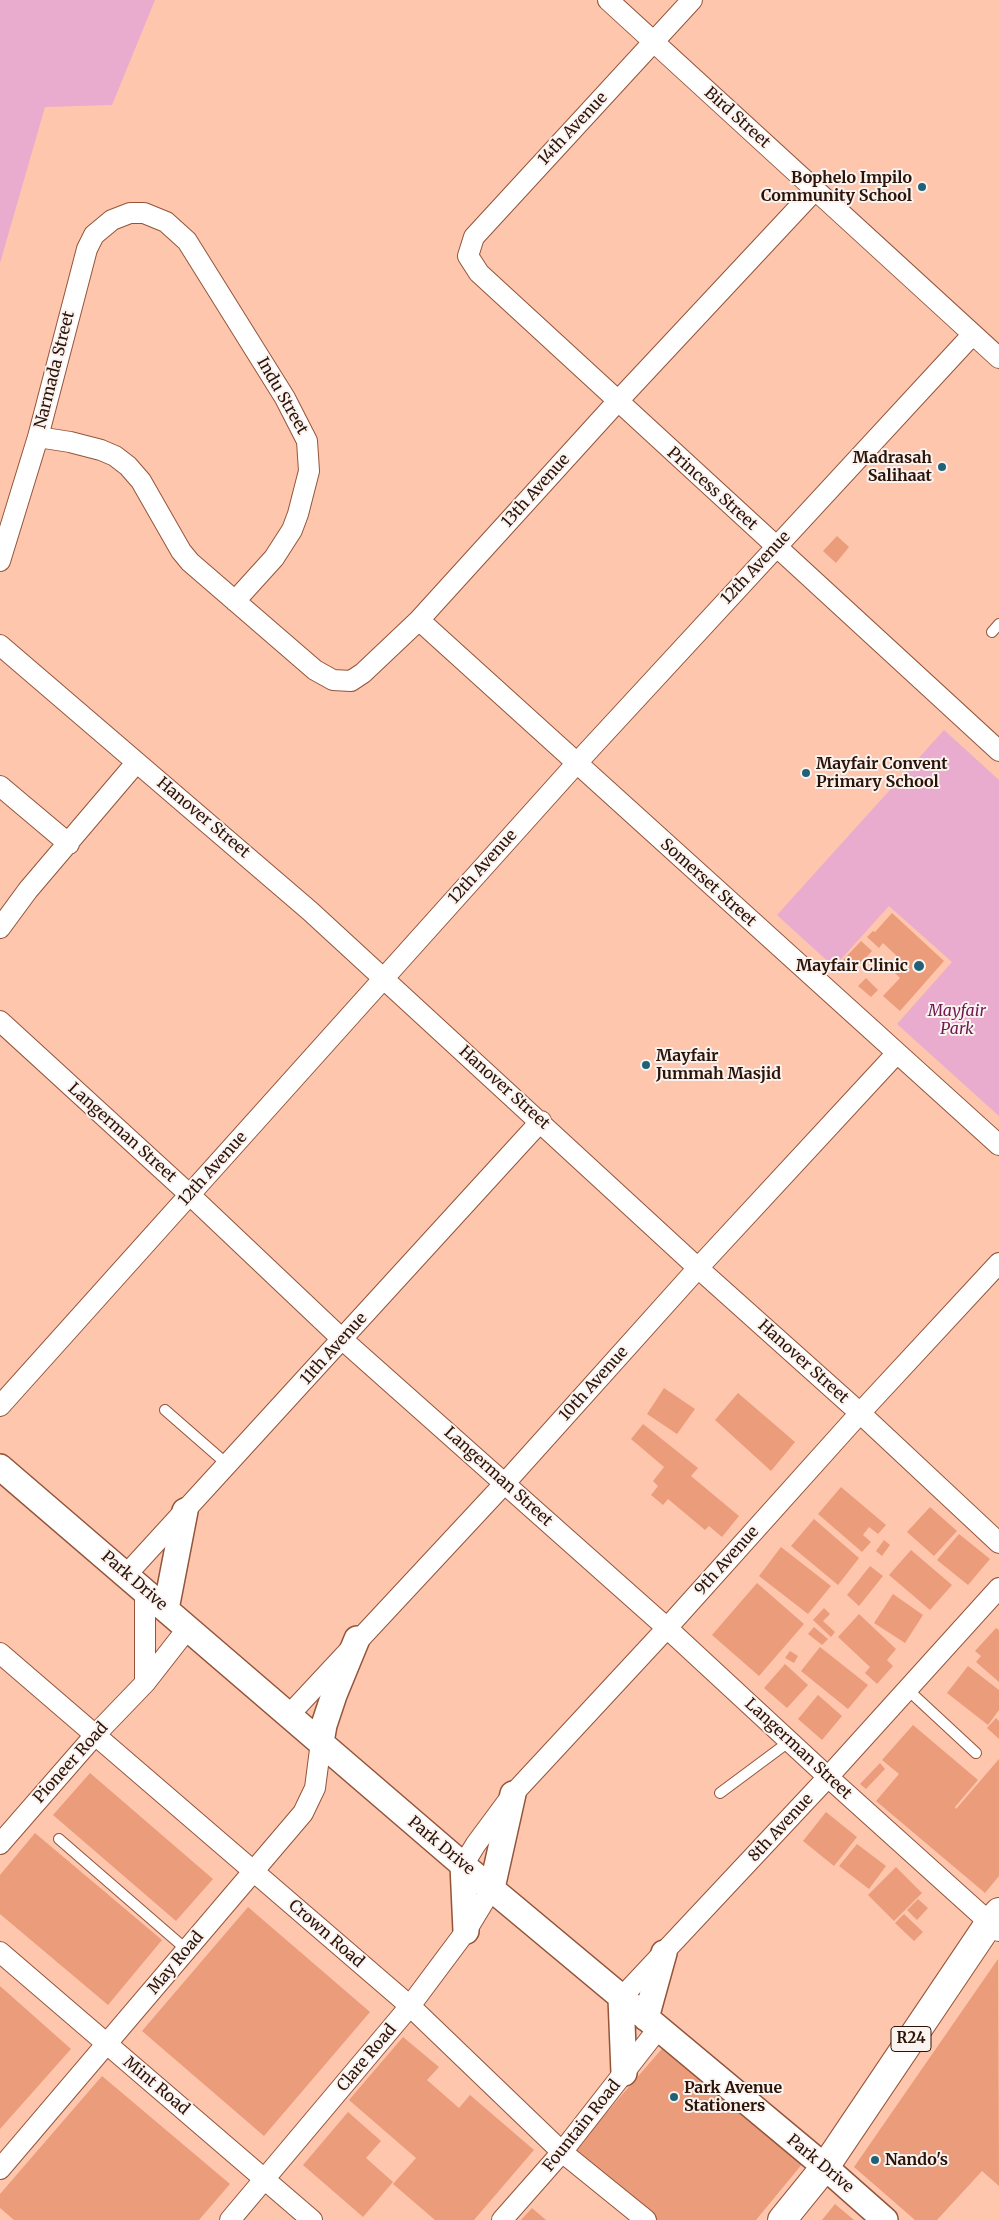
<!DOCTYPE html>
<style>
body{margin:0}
canvas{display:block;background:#fec6ad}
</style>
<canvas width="999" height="2220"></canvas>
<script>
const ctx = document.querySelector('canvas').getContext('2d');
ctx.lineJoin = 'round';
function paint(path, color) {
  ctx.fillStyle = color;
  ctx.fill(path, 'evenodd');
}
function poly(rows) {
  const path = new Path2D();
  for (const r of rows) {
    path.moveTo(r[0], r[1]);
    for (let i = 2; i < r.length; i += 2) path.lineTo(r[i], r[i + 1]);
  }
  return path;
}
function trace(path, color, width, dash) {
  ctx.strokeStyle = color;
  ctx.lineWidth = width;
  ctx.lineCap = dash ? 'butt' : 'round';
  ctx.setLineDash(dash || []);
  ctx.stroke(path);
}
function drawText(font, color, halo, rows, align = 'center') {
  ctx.font = font + ' Merriweather,serif';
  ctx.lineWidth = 4;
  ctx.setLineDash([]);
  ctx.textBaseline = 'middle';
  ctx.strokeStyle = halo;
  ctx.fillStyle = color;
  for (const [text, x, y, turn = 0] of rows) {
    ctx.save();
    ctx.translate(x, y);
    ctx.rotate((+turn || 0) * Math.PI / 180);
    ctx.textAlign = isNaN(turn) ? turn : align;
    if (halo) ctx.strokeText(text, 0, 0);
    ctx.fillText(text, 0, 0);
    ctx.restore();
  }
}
const green = poly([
 [0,0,155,0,112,105,45,107,0,263],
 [944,730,999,780,999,1116,897,1024,952,962,889,906,834,967,777,915]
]);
const building = poly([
 [837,536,849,547,836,563,823,551],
 [892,913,944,961,900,1011,883,996,900,978,893,971,902,961,883,943,879,948,867,937,873,931,875,932],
 [861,941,872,951,855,970,843,960],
 [866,978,878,990,871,997,858,986],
 [664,1388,695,1409,677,1434,647,1414],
 [738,1393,795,1442,771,1471,715,1420],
 [643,1424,698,1468,691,1476,739,1516,722,1537,709,1526,705,1530,668,1499,663,1505,651,1495,658,1486,653,1481,664,1467,631,1439],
 [841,1487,886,1525,878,1534,869,1527,863,1535,871,1542,862,1552,818,1514],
 [930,1507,957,1531,934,1556,907,1532],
 [814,1519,859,1558,838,1585,791,1546],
 [959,1534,990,1559,968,1585,937,1560],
 [884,1540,890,1545,882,1556,876,1551],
 [781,1547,831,1586,808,1614,759,1576],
 [911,1550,952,1585,930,1610,889,1575],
 [870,1566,883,1576,859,1606,847,1595],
 [757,1583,804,1624,759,1676,712,1635],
 [893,1594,923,1615,905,1643,874,1623],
 [824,1608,830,1614,823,1621,835,1632,831,1637,813,1620],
 [859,1614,896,1649,887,1660,893,1666,877,1684,865,1673,870,1667,838,1637],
 [814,1627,828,1639,822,1645,808,1634],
 [996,1628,999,1630,999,1682,976,1662,981,1656,975,1651],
 [820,1647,868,1685,848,1709,801,1671],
 [790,1651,798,1656,794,1663,785,1658],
 [785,1664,808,1685,787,1708,764,1688],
 [968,1666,999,1690,999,1710,988,1725,947,1693],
 [818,1695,842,1716,822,1740,798,1719],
 [996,1718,999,1721,999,1739,987,1728],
 [913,1725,978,1780,955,1807,956,1809,999,1759,999,1876,985,1893,876,1801,899,1774,882,1760],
 [880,1763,885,1769,866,1789,860,1784],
 [90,1773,213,1879,176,1921,53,1815],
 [826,1812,857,1837,834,1866,803,1841],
 [35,1833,162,1940,108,2005,0,1914,0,1875],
 [857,1844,886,1866,869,1889,839,1866],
 [896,1867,922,1893,894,1921,868,1895],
 [918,1899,928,1908,917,1920,907,1910],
 [248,1907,370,2012,264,2136,142,2031],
 [904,1914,923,1932,914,1941,895,1923],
 [998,1959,999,2186,982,2171,937,2220,915,2220,854,2167],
 [0,1986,71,2049,0,2129],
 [403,2037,439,2067,427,2080,459,2108,470,2095,534,2150,474,2220,435,2220,393,2184,416,2158,349,2100],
 [667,2043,803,2163,756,2220,657,2220,574,2150],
 [102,2076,230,2184,199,2220,14,2220,0,2208,0,2194],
 [348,2112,381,2141,366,2158,393,2182,363,2217,303,2165],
 [835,2204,854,2220,822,2220],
 [532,2208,546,2220,521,2220]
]);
const service = poly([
 [992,632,999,624],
 [165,1410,228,1465],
 [907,1689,976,1753],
 [720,1793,790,1741],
 [59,1839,187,1950]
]);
const minor = poly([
 [608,0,999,358],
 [692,0,474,237,468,256,479,273,999,751],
 [38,437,70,442,101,450,115,456,128,466,141,481,181,551,190,562,315,670,333,680,351,681,363,673,419,620,617,402,815,190],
 [0,561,38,437,87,249,94,235,112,220,130,213,144,213,166,222,187,241,285,398,307,441,309,471,298,514,292,530,274,558,235,601],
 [419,620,999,1145],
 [0,645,310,911,698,1268,860,1413,999,1543],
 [0,786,69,844],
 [0,928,28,890,136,763],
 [0,1021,190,1195,343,1340,667,1628,828,1777,999,1931],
 [0,1406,576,764,973,334],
 [126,1575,541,1121],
 [0,1653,410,2006,562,2152,646,2220],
 [145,1683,145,1591],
 [289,1715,505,1483,698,1268,897,1053],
 [0,1844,95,1735,145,1683,188,1628],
 [463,1865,476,1844,513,1794,667,1628,860,1413,999,1263],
 [0,1952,312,2220],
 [621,1998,828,1777,999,1588],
 [0,2169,303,1813,315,1788,321,1742],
 [230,2220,410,2006,466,1931,492,1888],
 [502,2220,562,2152,658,2029]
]);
const tertiary = poly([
 [0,1467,463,1865,825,2167,885,2220],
 [166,1609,185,1511],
 [321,1742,324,1725,334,1695,357,1639],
 [463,1865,466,1931],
 [492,1888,513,1794],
 [621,1998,624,2073],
 [646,2018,664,1953]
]);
const primary = poly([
 [782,2220,825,2167,990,1922,999,1912]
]);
const markers = [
 [922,187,5,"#216176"],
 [942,467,5,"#216176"],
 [806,773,5,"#216176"],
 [919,966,6,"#216176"],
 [646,1065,5,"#216176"],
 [674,2097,5,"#216176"],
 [875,2160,5,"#216176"]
];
const shields = [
 [911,2039,40]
];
const shieldNames = [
 ["R24",911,2039]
];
const streetNames = [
 ["Bird Street",737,118,42],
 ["14th Avenue",573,129,-47],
 ["Narmada Street",55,370,-76],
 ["Indu Street",282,396,60],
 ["Princess Street",712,489,42],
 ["13th Avenue",536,491,-48],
 ["12th Avenue",756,568,-47],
 ["Hanover Street",203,818,40],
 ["12th Avenue",483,867,-48],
 ["Somerset Street",708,883,42],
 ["Hanover Street",504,1088,42],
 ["Langerman Street",122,1133,42],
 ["12th Avenue",213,1169,-48],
 ["11th Avenue",334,1349,-48],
 ["Hanover Street",803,1362,42],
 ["10th Avenue",594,1384,-48],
 ["Langerman Street",498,1477,42],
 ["9th Avenue",727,1561,-48],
 ["Park Drive",134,1581,41],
 ["Langerman Street",798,1749,43],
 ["Pioneer Road",71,1763,-48],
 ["8th Avenue",781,1828,-47],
 ["Park Drive",441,1846,40],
 ["Crown Road",326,1934,41],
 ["May Road",176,1963,-50],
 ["Clare Road",367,2058,-50],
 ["Mint Road",156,2086,40],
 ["Fountain Road",582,2126,-51],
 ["Park Drive",820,2164,40]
];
const poiNames = [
 ["Bophelo Impilo",912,178,"right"],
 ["Community School",912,196,"right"],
 ["Madrasah",932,458,"right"],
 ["Salihaat",932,476,"right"],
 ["Mayfair Convent",816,764],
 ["Primary School",816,782],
 ["Mayfair Clinic",908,966,"right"],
 ["Mayfair",656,1056],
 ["Jummah Masjid",656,1074],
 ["Park Avenue",684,2088],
 ["Stationers",684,2106],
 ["Nando's",885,2160]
];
const parkNames = [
 ["Mayfair",957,1011],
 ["Park",957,1029]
];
paint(green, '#e9abce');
paint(building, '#eb9c7a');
trace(service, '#93553a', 12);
trace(minor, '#93553a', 22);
trace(tertiary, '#93553a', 28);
trace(primary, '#93553a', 30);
trace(service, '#fff', 10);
trace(minor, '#fff', 20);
trace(tertiary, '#fff', 25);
trace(primary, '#fff', 28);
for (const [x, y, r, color] of markers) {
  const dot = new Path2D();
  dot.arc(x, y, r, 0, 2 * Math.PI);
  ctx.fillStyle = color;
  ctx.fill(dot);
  trace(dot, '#fbf3f0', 2);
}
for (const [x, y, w] of shields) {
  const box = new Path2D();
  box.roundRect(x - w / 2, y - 12.5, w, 25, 4);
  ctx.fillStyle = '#fbf3f0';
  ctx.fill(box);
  trace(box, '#2b1307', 1);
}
drawText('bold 15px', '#2b1307', null, shieldNames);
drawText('16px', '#2b1307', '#fbf3f0', streetNames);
drawText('bold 16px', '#2b1307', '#fbf3f0', poiNames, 'left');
drawText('italic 16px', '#6e1752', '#fbf3f0', parkNames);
</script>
